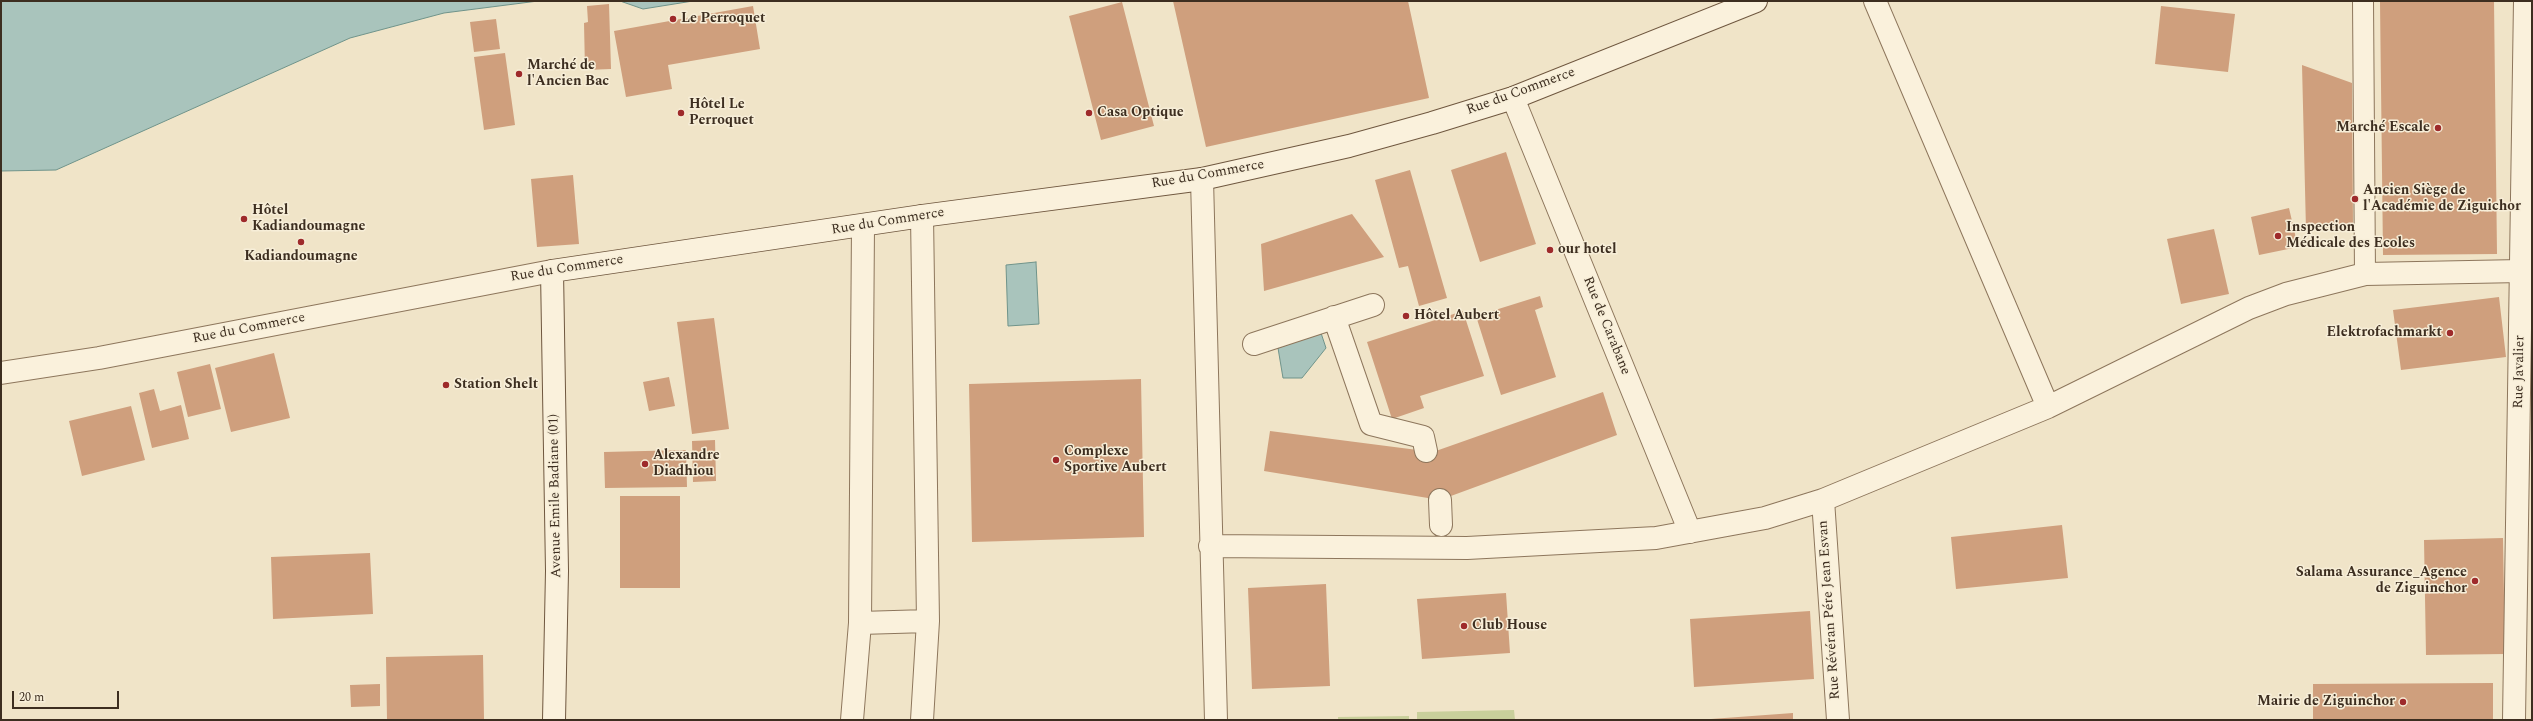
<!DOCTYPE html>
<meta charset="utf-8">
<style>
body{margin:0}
#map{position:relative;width:2533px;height:721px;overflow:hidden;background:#f0e4c8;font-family:Spectral,serif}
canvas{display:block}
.frame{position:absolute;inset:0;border:2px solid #3d2e20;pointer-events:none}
.scale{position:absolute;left:12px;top:691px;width:107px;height:18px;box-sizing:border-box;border:2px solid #3d2e20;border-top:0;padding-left:5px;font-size:12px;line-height:14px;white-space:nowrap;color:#3d2e20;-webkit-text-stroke:3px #f7eed8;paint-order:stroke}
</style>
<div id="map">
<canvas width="2533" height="721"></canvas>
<div class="frame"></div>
<div class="scale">20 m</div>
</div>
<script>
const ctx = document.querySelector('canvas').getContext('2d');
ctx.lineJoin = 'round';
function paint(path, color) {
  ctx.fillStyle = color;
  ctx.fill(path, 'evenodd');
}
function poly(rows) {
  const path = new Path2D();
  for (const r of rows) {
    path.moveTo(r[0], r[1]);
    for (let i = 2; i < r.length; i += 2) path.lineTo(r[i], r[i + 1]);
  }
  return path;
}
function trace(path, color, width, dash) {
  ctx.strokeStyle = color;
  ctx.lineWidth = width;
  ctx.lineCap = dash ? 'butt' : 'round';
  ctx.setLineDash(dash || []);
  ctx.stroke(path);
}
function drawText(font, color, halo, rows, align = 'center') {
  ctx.font = font + ' Spectral,serif';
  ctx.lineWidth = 3;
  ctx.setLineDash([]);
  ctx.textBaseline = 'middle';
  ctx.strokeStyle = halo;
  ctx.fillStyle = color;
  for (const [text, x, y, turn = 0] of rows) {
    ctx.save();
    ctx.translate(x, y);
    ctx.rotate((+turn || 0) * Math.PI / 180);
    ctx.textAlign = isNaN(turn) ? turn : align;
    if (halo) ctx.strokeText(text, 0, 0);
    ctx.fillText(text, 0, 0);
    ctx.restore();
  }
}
const green = poly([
 [1514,710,1515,720,1417,720,1417,712],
 [1409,716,1409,720,1338,720,1338,717]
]);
const water = poly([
 [1,1,538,1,444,13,350,38,56,170,1,171,1,1],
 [620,1,693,1,643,9,620,1],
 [1036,262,1039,324,1008,326,1006,265,1036,262],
 [1321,333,1326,348,1302,378,1283,378,1278,348,1321,333]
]);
const building = poly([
 [1173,1,1408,1,1429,98,1206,147],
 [2494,1,2497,254,2383,255,2380,2],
 [1122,2,1154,126,1101,140,1069,16],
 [609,4,611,69,585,70,584,23,588,22,587,6],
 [753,6,760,49,668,65,672,89,626,97,614,31],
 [2161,6,2235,14,2228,72,2155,64],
 [496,19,500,49,474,52,470,22],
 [505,53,515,125,484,130,474,57],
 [2302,65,2352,83,2353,227,2306,230],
 [1506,152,1536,244,1480,262,1451,170],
 [1410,170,1447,298,1419,306,1408,266,1399,268,1375,180],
 [573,175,579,244,537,247,531,179],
 [2289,208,2298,247,2259,255,2251,217],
 [1352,214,1384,257,1264,291,1261,244],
 [2214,229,2229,294,2181,304,2167,239],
 [1540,296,1543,307,1535,310,1556,377,1501,395,1476,316],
 [2499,297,2506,357,2401,370,2393,310],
 [1463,311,1484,376,1420,396,1424,408,1392,419,1367,342],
 [714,318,729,429,692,434,677,322],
 [274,353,290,418,231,432,215,368],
 [210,364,221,409,188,417,177,372],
 [669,377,675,406,649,411,643,382],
 [1141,379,1144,537,972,542,969,384],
 [154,389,160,411,181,405,189,439,152,448,139,393],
 [1603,392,1617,435,1440,500,1264,471,1270,431,1433,452],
 [131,406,145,460,82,476,69,421],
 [715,440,716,481,693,482,692,441],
 [686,450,687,487,605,488,604,452],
 [620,496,680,496,680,588,620,588],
 [2062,525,2068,578,1956,589,1951,537],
 [2503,538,2505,654,2426,655,2424,540],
 [370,553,373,614,273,619,271,557],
 [1326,584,1330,686,1252,689,1248,588],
 [1506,593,1510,653,1422,659,1417,599],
 [1810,611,1814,679,1694,687,1690,619],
 [483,655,484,719,387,720,386,657],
 [2493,683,2493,720,2313,720,2313,684],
 [380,684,380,706,351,707,350,685],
 [1793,713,1793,720,1711,720,1711,719]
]);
const lane = poly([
 [2363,1,2365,274]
]);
const street = poly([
 [1875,1,2048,407],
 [1513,98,1690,532],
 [1202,179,1216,720],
 [1334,317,1371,424,1423,437,1426,451],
 [1254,344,1373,305],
 [1,373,99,358,552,271],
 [1440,500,1441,525],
 [1823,500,1838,720],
 [1210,546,1467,548,1656,538,1765,518,1823,500,2048,407,2249,308,2286,294,2365,274,2521,271],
 [860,623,928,621],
 [852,720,860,623,863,226],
 [922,720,928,621,922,216],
 [2514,720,2525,1]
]);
const secondary = poly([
 [554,720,557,571,552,271,922,216,1202,179,1349,146,1432,123,1513,98,1756,1]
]);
const markers = [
 [673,19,4,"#9e2a2b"],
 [519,74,4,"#9e2a2b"],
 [681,113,4,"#9e2a2b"],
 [1089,113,4,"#9e2a2b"],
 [2438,128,4,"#9e2a2b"],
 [2355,199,4,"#9e2a2b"],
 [244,219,4,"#9e2a2b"],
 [2278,236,4,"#9e2a2b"],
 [301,242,4,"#9e2a2b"],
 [1550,250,4,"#9e2a2b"],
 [1406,316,4,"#9e2a2b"],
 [2450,333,4,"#9e2a2b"],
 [446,385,4,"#9e2a2b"],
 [1056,460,4,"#9e2a2b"],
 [645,464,4,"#9e2a2b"],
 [2475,581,4,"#9e2a2b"],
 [1464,626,4,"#9e2a2b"],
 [2403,702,4,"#9e2a2b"]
];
const poiNames = [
 ["Le Perroquet",681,19],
 ["Marché de",527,66],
 ["l'Ancien Bac",527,82],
 ["Hôtel Le",689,105],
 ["Perroquet",689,121],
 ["Casa Optique",1097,113],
 ["Marché Escale",2430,128,"right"],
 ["Ancien Siège de",2363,191],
 ["l'Académie de Ziguichor",2363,207],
 ["Hôtel",252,211],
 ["Kadiandoumagne",252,227],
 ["Inspection",2286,228],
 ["Médicale des Ecoles",2286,244],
 ["our hotel",1558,250],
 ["Kadiandoumagne",301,257,"center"],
 ["Hôtel Aubert",1414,316],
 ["Elektrofachmarkt",2442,333,"right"],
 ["Station Shelt",454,385],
 ["Complexe",1064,452],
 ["Sportive Aubert",1064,468],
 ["Alexandre",653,456],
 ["Diadhiou",653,472],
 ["Salama Assurance_Agence",2467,573,"right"],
 ["de Ziguinchor",2467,589,"right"],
 ["Club House",1472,626],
 ["Mairie de Ziguinchor",2395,702,"right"]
];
const streetNames = [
 ["Rue du Commerce",1521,92,-20],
 ["Rue du Commerce",1208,175,-10],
 ["Rue du Commerce",888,222,-9],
 ["Rue du Commerce",567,269,-9],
 ["Rue de Carabane",1606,326,68],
 ["Rue du Commerce",249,329,-11],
 ["Rue Javalier",2520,372,-89],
 ["Avenue Emile Badiane (01)",556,496,-91],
 ["Rue Révéran Pére Jean Esvan",1830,610,-94]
];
paint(green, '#c9cf9b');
paint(water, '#a9c4bc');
trace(water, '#6f938a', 1);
paint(building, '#cf9f7d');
trace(lane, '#8d765c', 22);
trace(street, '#8d765c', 24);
trace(secondary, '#6f573f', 24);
trace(lane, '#faf1dc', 20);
trace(street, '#faf1dc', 22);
trace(secondary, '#faf1dc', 22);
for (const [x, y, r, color] of markers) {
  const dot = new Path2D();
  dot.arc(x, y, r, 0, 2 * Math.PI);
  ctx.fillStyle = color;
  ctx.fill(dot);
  trace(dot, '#f7eed8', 1.5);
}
drawText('bold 14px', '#3d2e20', '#f7eed8', poiNames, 'left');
drawText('14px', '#3d2e20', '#f7eed8', streetNames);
</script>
